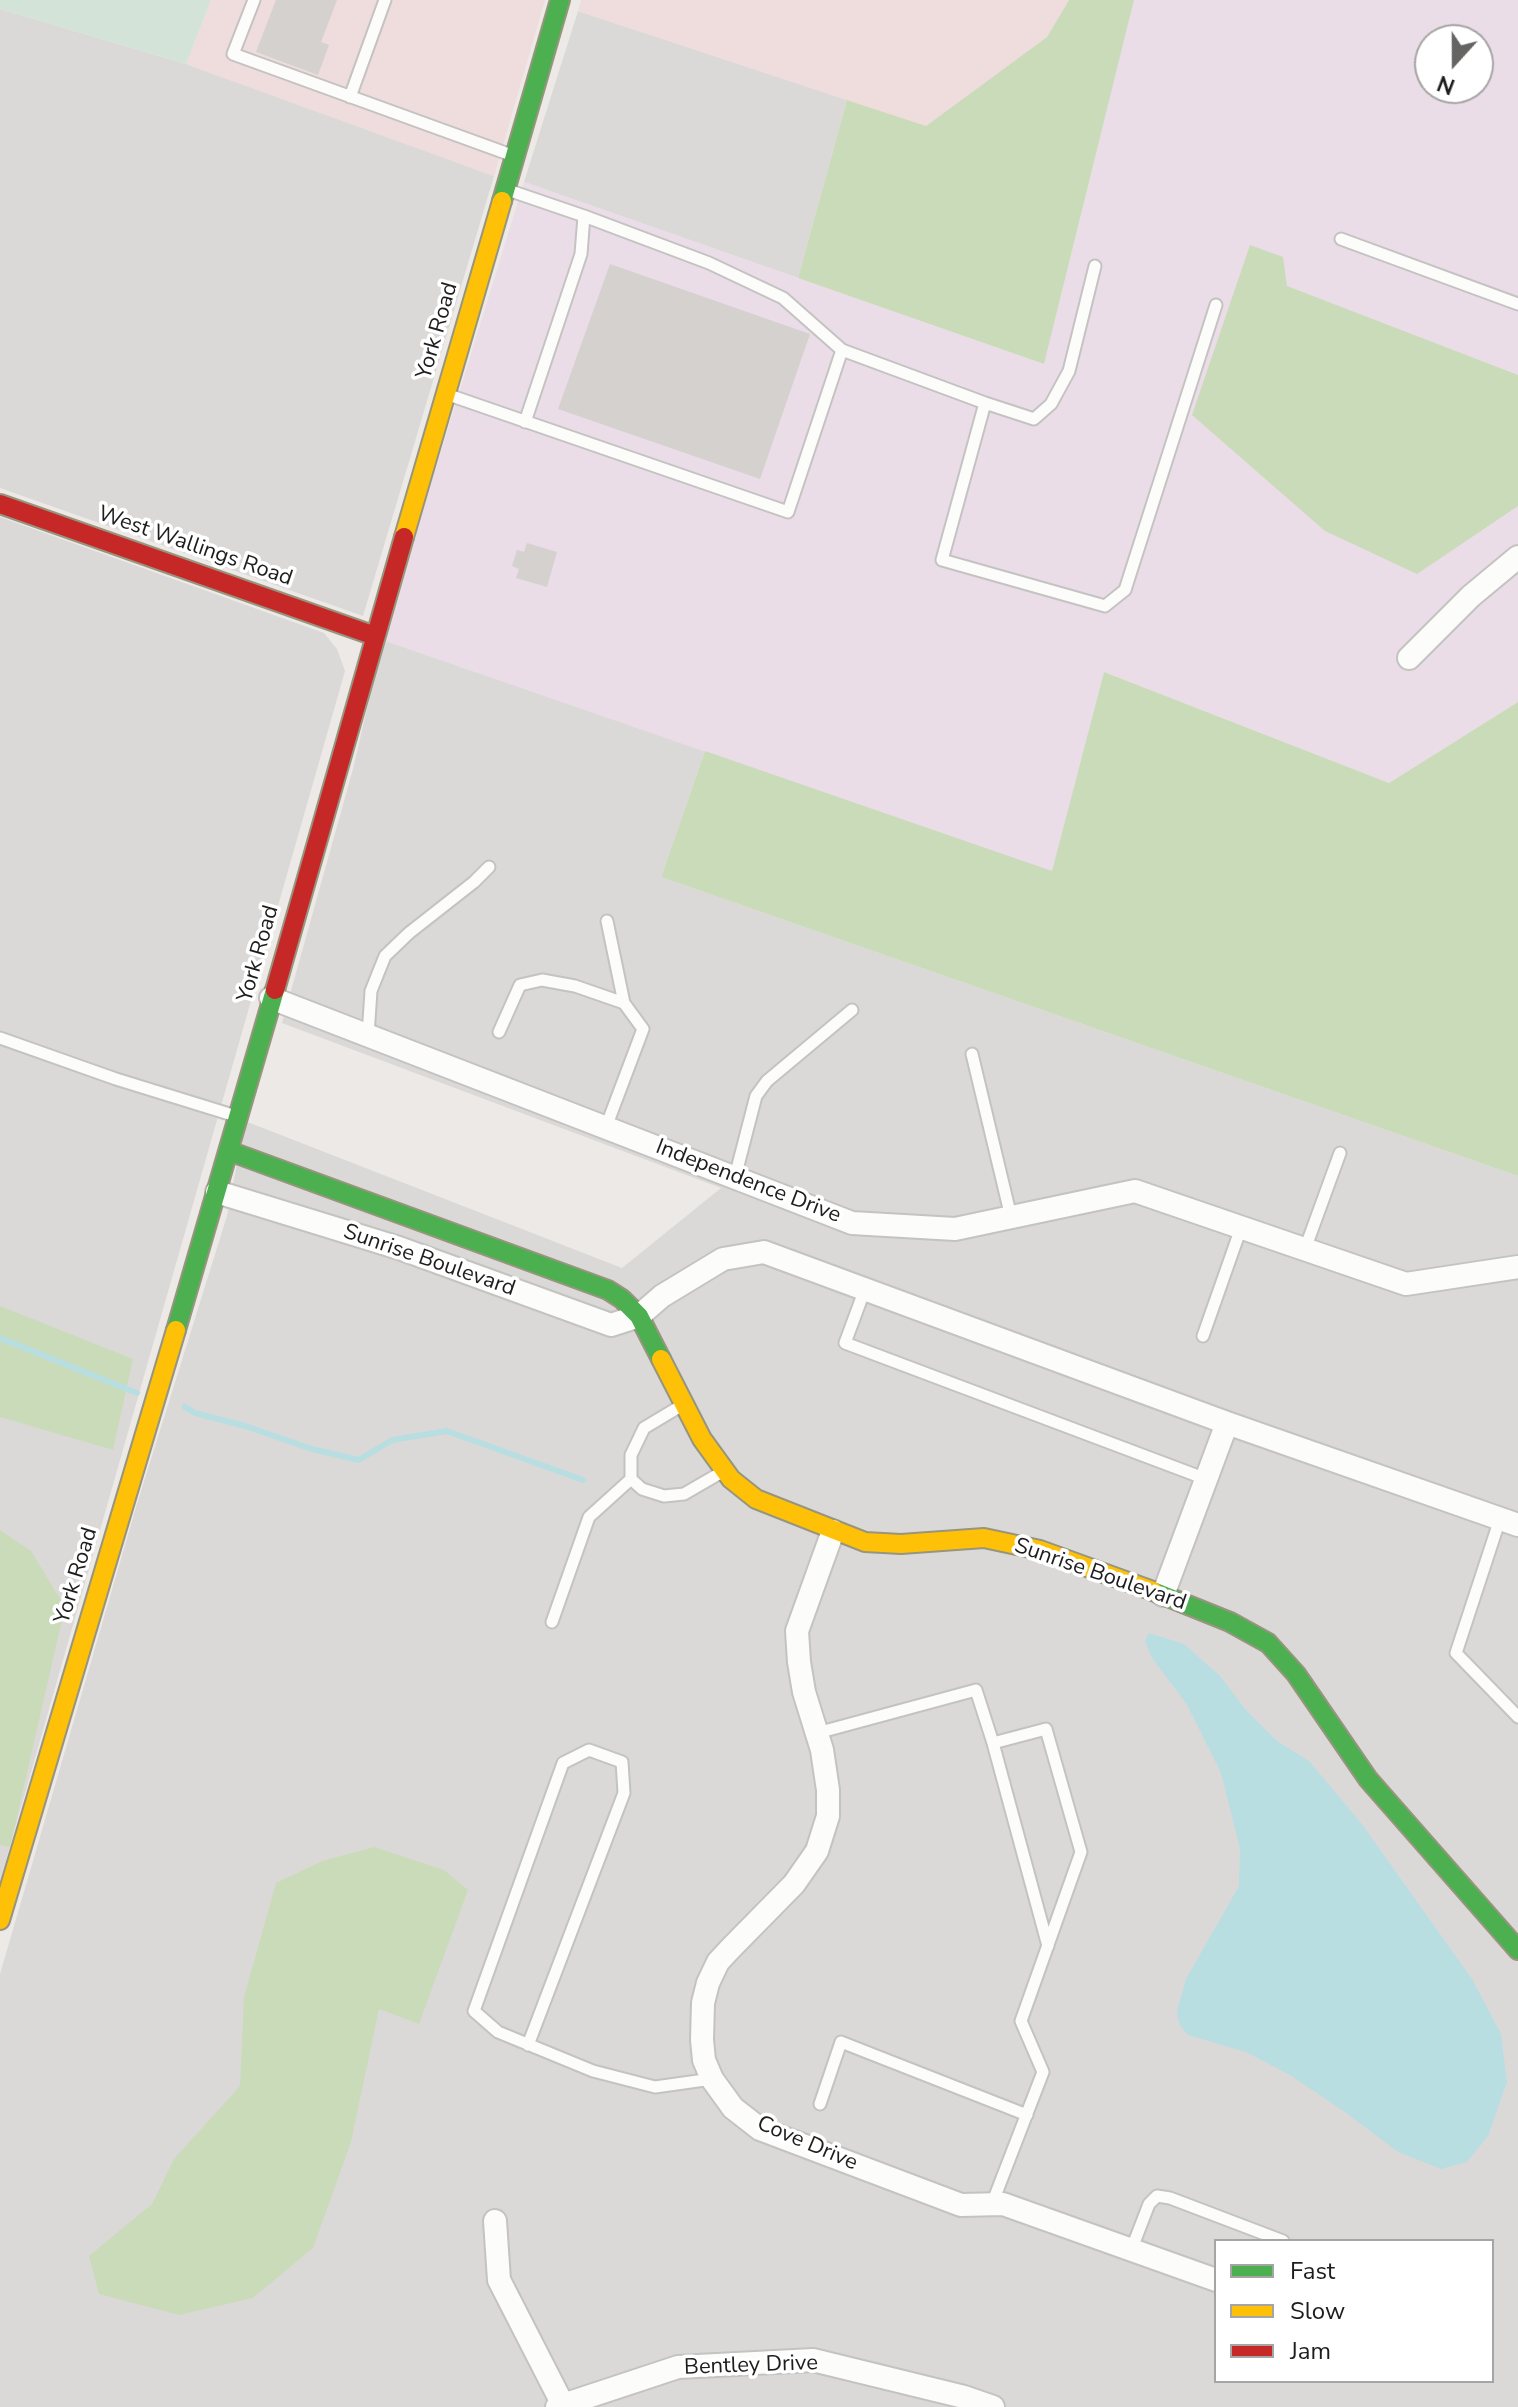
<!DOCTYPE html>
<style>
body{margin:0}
#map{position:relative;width:1518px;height:2407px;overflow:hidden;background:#ece9e6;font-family:"Nunito Sans",sans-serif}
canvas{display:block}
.legend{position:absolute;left:1214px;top:2239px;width:280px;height:144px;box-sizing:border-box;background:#fff;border:2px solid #a5a5a5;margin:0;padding:10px 14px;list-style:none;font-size:24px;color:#1d1d1d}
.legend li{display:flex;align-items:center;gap:16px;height:40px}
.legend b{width:40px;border:2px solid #a5a5a5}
.north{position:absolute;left:1414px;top:24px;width:80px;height:80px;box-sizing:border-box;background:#fff;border:2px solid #a5a5a5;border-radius:50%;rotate:201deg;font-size:22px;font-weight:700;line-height:32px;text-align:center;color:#1d1d1d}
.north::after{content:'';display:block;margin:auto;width:28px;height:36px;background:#656463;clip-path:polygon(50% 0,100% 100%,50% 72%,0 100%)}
</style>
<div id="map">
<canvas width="1518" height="2407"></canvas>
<ul class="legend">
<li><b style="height:10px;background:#4caf50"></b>Fast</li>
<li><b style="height:10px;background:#ffc107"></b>Slow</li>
<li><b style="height:10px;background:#c62828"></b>Jam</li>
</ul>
<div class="north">N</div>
</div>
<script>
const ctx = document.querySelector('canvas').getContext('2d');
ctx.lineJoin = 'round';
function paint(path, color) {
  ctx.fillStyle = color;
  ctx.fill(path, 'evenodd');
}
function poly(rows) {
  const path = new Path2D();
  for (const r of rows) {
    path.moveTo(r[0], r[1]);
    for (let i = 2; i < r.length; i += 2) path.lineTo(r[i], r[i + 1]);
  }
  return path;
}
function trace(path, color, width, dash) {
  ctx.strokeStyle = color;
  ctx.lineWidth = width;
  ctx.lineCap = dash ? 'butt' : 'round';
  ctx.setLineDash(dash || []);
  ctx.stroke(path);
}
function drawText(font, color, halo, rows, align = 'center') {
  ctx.font = font + ' "Nunito Sans",sans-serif';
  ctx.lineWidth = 7;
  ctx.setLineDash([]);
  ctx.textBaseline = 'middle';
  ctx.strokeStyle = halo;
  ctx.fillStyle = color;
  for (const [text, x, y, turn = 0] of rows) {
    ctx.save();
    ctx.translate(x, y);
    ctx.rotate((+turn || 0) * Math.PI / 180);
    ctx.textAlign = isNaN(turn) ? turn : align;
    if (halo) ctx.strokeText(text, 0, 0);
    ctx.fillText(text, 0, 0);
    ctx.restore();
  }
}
const residential = poly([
 [0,9,186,64,494,176,363,616,0,488],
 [578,11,847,100,798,278,524,182],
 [0,517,324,633,337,649,345,671,0,1881],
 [383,640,705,751,661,877,1518,1176,1518,2407,0,2407,0,1974,137,1504,227,1216,245,1121,622,1268,721,1188,282,1023,353,769],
 [1216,2241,1492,2241,1492,2381,1216,2381]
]);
const commercial = poly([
 [211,0,545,0,494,176,186,64],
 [581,0,1069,0,1047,37,926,126,578,11]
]);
const industrial = poly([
 [1134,0,1518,0,1518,702,1389,783,1104,672,1052,872,383,640,524,182,1044,364],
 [1430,40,1478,40,1478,88,1430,88]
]);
const forest = poly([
 [1069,0,1134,0,1044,364,798,278,847,100,926,126,1047,37],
 [1250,245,1283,257,1287,286,1518,375,1518,506,1417,574,1325,531,1192,415],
 [1104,672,1389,783,1518,702,1518,1176,661,877,705,751,1052,871],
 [0,1306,133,1359,113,1450,0,1417],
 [0,1530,31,1551,65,1607,10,1847,0,1845],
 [374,1847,444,1870,468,1890,419,2024,379,2009,351,2142,313,2248,253,2298,179,2315,99,2294,89,2256,152,2204,174,2159,240,2086,244,1997,276,1883,322,1861]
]);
const wetland = poly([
 [0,0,211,0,186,64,0,9]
]);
const water = poly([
 [1149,1633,1184,1644,1221,1677,1245,1709,1277,1741,1309,1761,1361,1823,1472,1979,1501,2034,1507,2082,1488,2136,1467,2162,1441,2169,1398,2152,1345,2112,1290,2075,1246,2052,1188,2035,1179,2024,1177,2011,1186,1979,1239,1886,1240,1849,1221,1773,1186,1703,1152,1658,1145,1641]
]);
const stream = poly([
 [0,1338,137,1393],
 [185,1407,195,1413,245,1426,312,1449,359,1460,392,1440,447,1431,583,1480]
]);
const building = poly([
 [276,0,337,0,321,42,329,45,318,75,256,52],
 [610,264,810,334,760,479,558,409],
 [527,543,557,552,547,587,516,578,519,569,512,566,517,550,524,552]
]);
const lane = poly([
 [254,0,233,54,514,156],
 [350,97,385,0],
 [505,189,584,216,581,254,525,422],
 [584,216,709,263,783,298,842,350],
 [1341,239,1518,304],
 [446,394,788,512,842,350,985,403,942,560,1105,606,1125,590,1216,305],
 [985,403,1034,419,1051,404,1069,371,1095,266],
 [499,1032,520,985,542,980,575,986,624,1003],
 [368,1035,371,991,385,956,409,933,474,882,489,867],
 [0,1038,116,1079,239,1117],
 [972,1054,1011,1217],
 [606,1127,643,1029,624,1003,607,921],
 [735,1177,756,1096,767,1081,852,1010],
 [1305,1249,1340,1153],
 [865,1289,845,1343,1206,1479],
 [1203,1336,1241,1228],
 [684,1404,644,1428,631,1455,631,1479,642,1489,664,1496,684,1494,722,1472],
 [1500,1519,1456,1653,1518,1717],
 [552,1622,589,1517,631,1479],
 [817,1733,976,1690,993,1743,1046,1729,1081,1852,1021,2021,1043,2072,992,2204],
 [993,1743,1048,1946],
 [528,2045,624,1793,622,1762,589,1750,563,1763,474,2011,498,2032,593,2071,655,2087,712,2079],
 [820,2104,841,2042,1027,2115],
 [1132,2248,1149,2204,1157,2196,1170,2198,1283,2241]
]);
const street = poly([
 [1409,658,1471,596,1518,557],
 [271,998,852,1223,955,1229,1135,1191,1406,1284,1518,1267],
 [217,1192,399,1248,611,1325,639,1316,662,1296,723,1259,764,1252,1227,1423,1518,1525],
 [833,1531,797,1631,799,1662,804,1692,822,1750,828,1790,828,1816,817,1851,794,1884,732,1947,718,1962,708,1983,703,2003,702,2040,704,2060,712,2079,733,2108,760,2129,961,2205,1003,2204,1216,2280],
 [1163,1595,1227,1423],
 [495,2221,499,2280,562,2403],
 [557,2407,678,2367,813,2360,964,2397,993,2407]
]);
const fast = poly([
 [502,201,560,0],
 [229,1151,608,1290,622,1299,639,1316,661,1359],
 [176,1330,275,990],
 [1153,1591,1230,1622,1268,1643,1296,1674,1368,1779,1518,1950]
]);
const slow = poly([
 [404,537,502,201],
 [661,1359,702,1439,731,1479,756,1499,865,1542,901,1544,984,1538,1040,1550,1153,1591],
 [0,1920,176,1330]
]);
const jam = poly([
 [0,504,375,636],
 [275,990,404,537]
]);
const streetNames = [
 ["York Road",438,331,-74],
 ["West Wallings Road",195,547,19],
 ["York Road",259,954,-74],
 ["Independence Drive",748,1182,21],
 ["Sunrise Boulevard",429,1261,19],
 ["Sunrise Boulevard",1100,1575,19],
 ["York Road",77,1576,-73],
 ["Cove Drive",807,2144,23],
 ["Bentley Drive",751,2366,-2]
];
paint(residential, '#dbd9d7');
paint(commercial, '#efdcdc');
paint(industrial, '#eadde7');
paint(forest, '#cadbba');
paint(wetland, '#d3e3d7');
paint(water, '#b8dee1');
trace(stream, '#b8dee1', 6);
paint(building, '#d4d1cf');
trace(lane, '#c4c3c2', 15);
trace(street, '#c4c3c2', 26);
trace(fast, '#97957e', 22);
trace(slow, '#97957e', 22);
trace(jam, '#97957e', 22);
trace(lane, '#fcfcfb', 11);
trace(street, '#fcfcfb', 22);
trace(fast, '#4caf50', 18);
trace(slow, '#ffc107', 18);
trace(jam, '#c62828', 18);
drawText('22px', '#1d1d1d', '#fff', streetNames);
</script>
